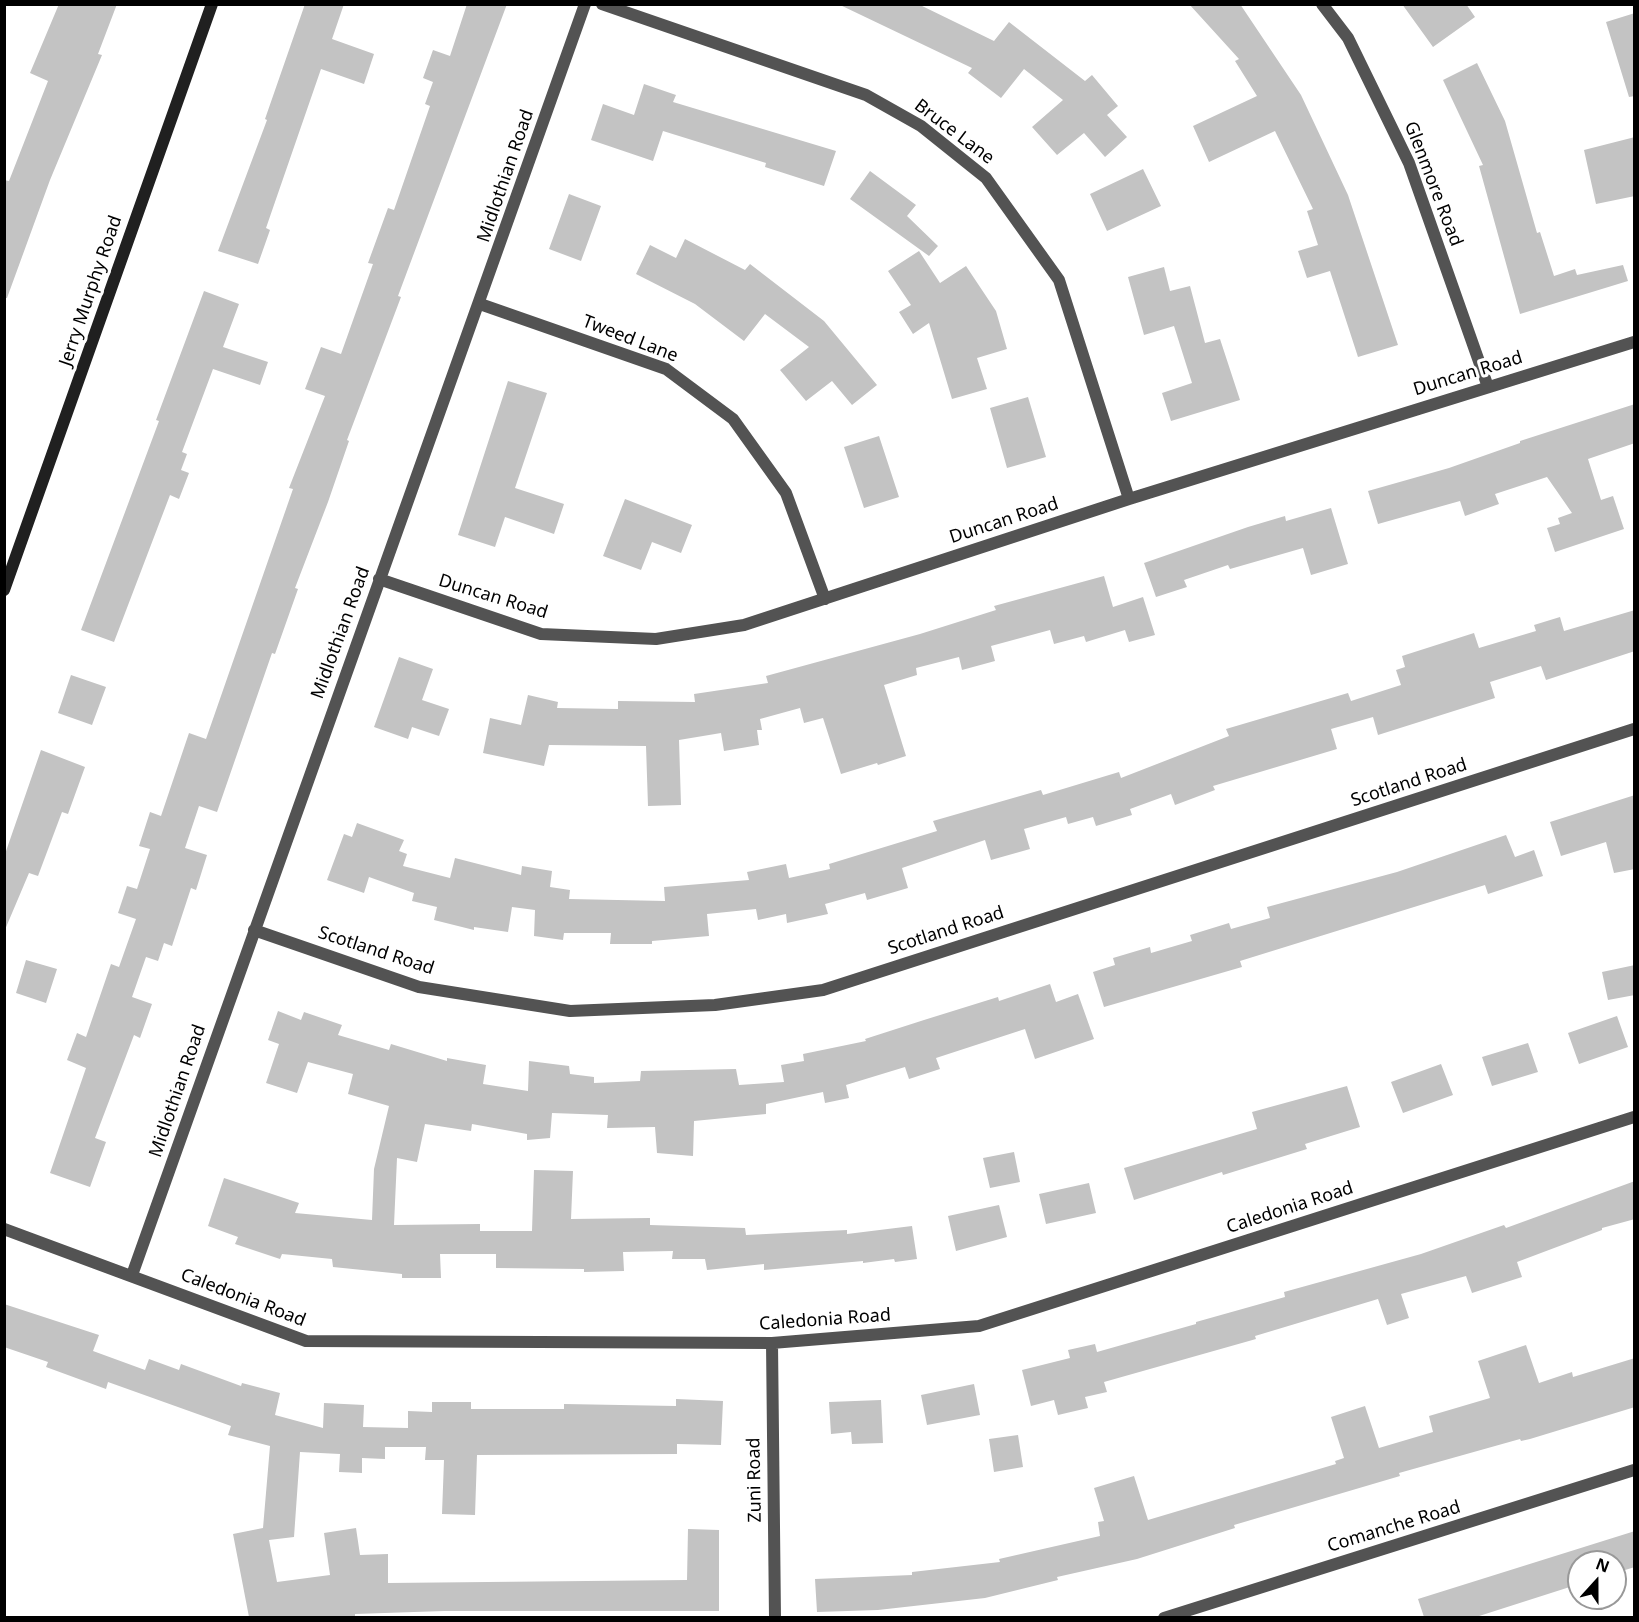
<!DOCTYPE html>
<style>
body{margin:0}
#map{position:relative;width:1639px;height:1622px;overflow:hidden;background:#fff;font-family:"Noto Sans",sans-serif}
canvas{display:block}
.frame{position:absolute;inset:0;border:6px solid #000;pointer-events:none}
.north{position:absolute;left:1567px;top:1550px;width:60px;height:60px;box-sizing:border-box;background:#fff;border:2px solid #999;border-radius:50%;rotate:21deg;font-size:16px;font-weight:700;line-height:24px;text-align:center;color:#000}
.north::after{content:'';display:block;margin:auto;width:21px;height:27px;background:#000;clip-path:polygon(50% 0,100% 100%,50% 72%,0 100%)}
</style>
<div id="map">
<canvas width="1639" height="1622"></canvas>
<div class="frame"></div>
<div class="north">N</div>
</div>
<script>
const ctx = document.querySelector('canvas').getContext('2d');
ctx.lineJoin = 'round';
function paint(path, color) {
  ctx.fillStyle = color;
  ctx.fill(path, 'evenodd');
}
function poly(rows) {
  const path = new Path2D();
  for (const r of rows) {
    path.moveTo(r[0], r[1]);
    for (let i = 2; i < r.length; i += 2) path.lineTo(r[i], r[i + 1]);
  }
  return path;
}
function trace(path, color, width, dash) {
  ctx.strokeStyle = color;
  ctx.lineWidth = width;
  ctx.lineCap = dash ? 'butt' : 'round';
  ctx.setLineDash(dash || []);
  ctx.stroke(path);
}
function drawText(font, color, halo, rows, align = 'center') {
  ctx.font = font + ' "Noto Sans",sans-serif';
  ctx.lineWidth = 6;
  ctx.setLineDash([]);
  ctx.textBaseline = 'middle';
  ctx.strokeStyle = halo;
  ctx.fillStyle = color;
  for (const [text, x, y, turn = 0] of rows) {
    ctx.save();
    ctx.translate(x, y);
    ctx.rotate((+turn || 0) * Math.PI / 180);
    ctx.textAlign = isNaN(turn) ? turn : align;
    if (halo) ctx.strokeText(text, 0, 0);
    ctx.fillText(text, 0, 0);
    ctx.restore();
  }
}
const building = poly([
 [59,4,117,4,98,54,102,55,50,180,7,298,4,298,4,180,9,181,48,81,30,73],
 [305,4,344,4,332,39,374,54,364,84,321,69,266,228,270,230,258,264,218,251,267,120,265,119],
 [467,4,507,4,398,296,401,297,347,440,349,441,328,502,295,588,298,589,275,654,272,653,217,812,199,806,185,848,207,855,196,890,191,888,172,946,164,943,158,961,146,957,132,997,152,1004,140,1038,134,1035,95,1138,106,1142,90,1187,50,1173,86,1068,67,1060,77,1033,86,1037,111,964,119,967,136,919,118,913,127,886,137,889,150,849,139,846,150,812,161,816,189,733,206,739,293,489,289,488,325,396,305,389,321,347,341,354,373,264,368,263,388,208,394,210,430,106,425,104,433,82,423,78,433,50,450,56],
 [838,4,918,4,994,41,1009,22,1085,81,1092,75,1118,106,1107,115,1127,137,1105,157,1084,133,1057,155,1032,127,1063,100,1024,69,1001,98,968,73,972,68],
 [1189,4,1240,4,1301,95,1348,195,1398,345,1358,357,1330,271,1307,278,1298,251,1318,245,1307,211,1313,209,1275,131,1209,162,1193,126,1257,96,1235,61,1239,59],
 [1402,4,1466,4,1475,17,1433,47],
 [1635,13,1635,96,1629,97,1606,22],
 [1477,63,1505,121,1537,233,1540,232,1554,276,1575,269,1577,275,1623,265,1628,281,1520,314,1479,166,1483,165,1443,80],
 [644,84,676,95,673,102,836,151,824,186,765,167,766,163,663,131,653,161,591,140,603,104,634,115],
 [1635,137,1635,196,1596,204,1584,150],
 [1143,169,1161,206,1107,231,1090,194],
 [870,171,916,205,907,216,938,246,929,256,850,199],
 [569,194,601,206,581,261,549,249],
 [685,239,745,270,750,264,824,321,877,385,852,405,832,381,806,401,780,370,809,347,765,314,744,341,695,304,636,274,650,245,676,258],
 [919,251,940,283,966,266,996,311,1007,349,977,358,987,389,952,399,929,323,913,334,899,312,911,305,888,271],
 [1164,267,1170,291,1190,286,1205,343,1220,339,1240,400,1171,421,1162,393,1192,383,1174,326,1144,335,1128,277],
 [204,291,239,304,223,347,268,362,260,385,213,369,182,452,187,454,181,470,189,473,179,499,170,495,114,642,81,630,159,421,156,420],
 [508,381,547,393,515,488,564,504,554,534,505,517,495,547,458,535],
 [1028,397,1046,457,1007,468,990,408],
 [1635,404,1635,443,1588,459,1601,500,1613,496,1624,529,1555,552,1547,528,1560,524,1558,518,1572,513,1547,477,1495,494,1499,504,1465,516,1460,501,1378,524,1368,491,1449,468,1520,443,1520,441],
 [879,436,899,497,864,508,844,447],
 [625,499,692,525,681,553,652,542,641,570,603,556],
 [1331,508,1348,564,1311,575,1303,548,1230,569,1228,565,1184,580,1187,587,1156,597,1144,563,1248,527,1285,516,1286,521],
 [1104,576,1113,607,1143,597,1155,635,1129,642,1125,630,1086,642,1084,636,1054,644,1050,630,991,646,995,661,962,670,959,657,916,668,917,675,884,685,906,756,878,765,877,763,841,774,823,718,804,723,800,708,760,719,762,730,757,730,759,745,724,751,721,733,679,740,681,805,648,806,646,746,549,745,544,766,483,753,490,718,521,725,528,695,558,702,557,708,618,709,618,701,695,702,694,694,768,683,766,676,920,634,996,610,994,606],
 [1635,610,1635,651,1546,680,1541,666,1490,682,1495,698,1378,735,1373,717,1331,729,1337,749,1213,786,1215,790,1175,805,1171,794,1130,809,1132,815,1096,826,1093,817,1068,824,1066,817,1024,829,1030,849,991,860,985,840,902,868,908,888,867,900,865,893,825,904,828,914,787,923,786,914,758,920,756,909,707,914,709,936,652,941,652,944,610,944,611,933,564,933,563,940,534,936,535,910,512,907,508,932,474,927,474,930,434,920,437,907,412,901,414,893,369,877,364,893,327,880,344,834,352,837,357,823,404,840,399,851,407,854,403,866,450,878,455,858,521,875,522,866,552,871,550,887,570,890,569,899,665,901,664,887,749,880,747,872,786,864,789,878,830,869,829,864,937,831,933,821,1041,790,1043,795,1119,772,1121,778,1229,736,1226,729,1348,693,1351,701,1401,685,1396,670,1405,667,1402,656,1474,633,1479,648,1536,631,1534,625,1560,617,1564,631],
 [399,657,433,669,422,700,449,709,439,736,412,727,408,739,374,727],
 [71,675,106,687,92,725,58,713],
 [41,750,85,767,68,814,62,812,38,876,29,873,4,932,4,857],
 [1635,795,1635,869,1614,873,1606,842,1561,856,1550,822],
 [1506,835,1515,857,1534,850,1543,876,1488,894,1485,885,1240,961,1242,967,1104,1007,1093,972,1115,965,1113,958,1150,947,1151,953,1192,941,1190,935,1229,923,1231,929,1270,918,1267,907,1397,872],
 [26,960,57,969,46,1003,16,993],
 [1635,965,1635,995,1608,1000,1602,972],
 [1050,984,1056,1002,1078,994,1094,1039,1035,1059,1025,1029,936,1058,940,1069,909,1079,905,1067,846,1085,849,1098,825,1103,823,1092,766,1104,766,1114,694,1121,693,1156,657,1153,655,1127,607,1128,608,1115,552,1113,550,1138,527,1140,527,1134,472,1124,471,1131,425,1124,417,1162,397,1158,394,1225,480,1224,480,1231,532,1231,534,1170,573,1171,571,1219,650,1218,650,1225,745,1228,746,1235,847,1230,847,1234,912,1226,917,1259,895,1262,894,1259,863,1263,863,1261,764,1270,764,1264,707,1270,705,1259,672,1259,673,1251,623,1252,624,1271,584,1272,584,1269,496,1268,496,1254,440,1254,441,1278,402,1278,402,1274,333,1267,332,1259,282,1254,280,1259,235,1244,238,1237,208,1226,224,1178,299,1203,295,1213,372,1220,374,1169,389,1106,348,1094,353,1074,308,1062,297,1093,266,1083,279,1044,268,1040,278,1011,301,1020,304,1012,342,1025,338,1035,389,1050,391,1044,447,1061,447,1058,486,1065,483,1084,528,1091,529,1061,569,1066,570,1074,594,1077,594,1083,640,1081,641,1071,736,1069,739,1085,784,1082,781,1065,804,1061,803,1054,866,1041,865,1039,924,1020,998,997,999,1001],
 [1617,1016,1628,1047,1579,1064,1568,1033],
 [1528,1043,1538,1072,1492,1086,1482,1057],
 [1441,1064,1453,1095,1403,1113,1391,1082],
 [1347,1086,1360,1127,1305,1144,1307,1149,1223,1175,1222,1172,1134,1200,1124,1168,1257,1129,1252,1112],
 [1014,1152,1020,1182,990,1188,983,1158],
 [1635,1181,1635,1219,1602,1228,1602,1230,1517,1262,1522,1277,1472,1293,1466,1276,1401,1294,1409,1318,1387,1325,1378,1299,1255,1336,1256,1339,1104,1382,1107,1392,1085,1397,1088,1408,1058,1415,1054,1400,1031,1406,1022,1370,1070,1358,1068,1350,1095,1344,1097,1352,1196,1324,1196,1322,1285,1297,1284,1292,1421,1254,1504,1225,1506,1228],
 [1089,1183,1096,1213,1046,1224,1039,1194],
 [999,1205,1007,1237,956,1251,948,1216],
 [4,1304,99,1335,93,1351,145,1370,149,1359,179,1370,181,1364,241,1386,242,1383,280,1393,275,1415,323,1428,324,1403,364,1405,363,1427,408,1428,408,1411,432,1412,432,1402,471,1402,471,1409,564,1409,564,1404,676,1406,676,1399,723,1401,721,1445,677,1444,677,1454,477,1455,475,1515,442,1514,444,1460,425,1460,426,1447,385,1447,385,1459,362,1458,362,1473,339,1472,340,1454,300,1452,294,1537,269,1540,277,1582,330,1575,324,1533,356,1528,360,1555,388,1554,388,1583,687,1580,688,1529,719,1530,719,1611,444,1611,355,1614,355,1617,249,1617,233,1534,263,1528,270,1446,228,1435,231,1426,108,1382,106,1389,46,1367,48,1362,4,1347],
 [1526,1345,1539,1383,1572,1372,1573,1377,1635,1358,1635,1407,1530,1439,1521,1441,1520,1439,1399,1473,1400,1476,1234,1525,1235,1528,1137,1559,1057,1577,1058,1580,985,1598,878,1610,817,1612,815,1579,912,1575,912,1572,1000,1562,999,1559,1100,1536,1098,1522,1104,1521,1094,1488,1134,1476,1148,1520,1336,1464,1335,1461,1344,1458,1331,1417,1365,1406,1379,1448,1433,1432,1429,1416,1490,1398,1478,1361],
 [974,1384,980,1415,927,1425,921,1395],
 [881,1400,883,1443,852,1444,851,1432,831,1434,829,1402],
 [1018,1435,1023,1467,994,1472,989,1439],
 [1635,1531,1635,1567,1615,1573,1615,1562,1579,1562,1579,1583,1576,1585,1476,1617,1424,1617,1418,1599]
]);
const street = poly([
 [602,4,866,95,921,126,986,178,1059,280,1129,499],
 [1322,4,1348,38,1409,163,1488,387],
 [480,304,666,369,733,419,786,493,825,599],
 [379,579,541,634,656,639,744,625,1129,499,1634,342],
 [254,930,419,987,570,1011,715,1005,823,990,1634,729],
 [4,1229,306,1341,772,1343,979,1326,1634,1117],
 [132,1275,585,4],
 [772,1343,775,1618],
 [1164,1618,1634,1470]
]);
const secondary = poly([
 [4,590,212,4]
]);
const streetNames = [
 ["Bruce Lane",954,132,37],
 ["Midlothian Road",506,176,-71],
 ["Glenmore Road",1433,184,69],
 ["Jerry Murphy Road",91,291,-71],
 ["Tweed Lane",630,339,21],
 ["Duncan Road",1468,374,-17],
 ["Duncan Road",1004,521,-18],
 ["Duncan Road",493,597,17],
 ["Midlothian Road",341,633,-70],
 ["Scotland Road",1409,783,-18],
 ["Scotland Road",946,931,-18],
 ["Scotland Road",376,951,18],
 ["Midlothian Road",178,1091,-71],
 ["Caledonia Road",1290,1208,-18],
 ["Caledonia Road",243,1298,21],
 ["Caledonia Road",825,1320,-4],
 ["Zuni Road",755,1480,-91],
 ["Comanche Road",1394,1527,-17]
];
paint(building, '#c3c3c3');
trace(street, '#535353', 12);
trace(secondary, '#202020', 12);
drawText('18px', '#000', '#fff', streetNames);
</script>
